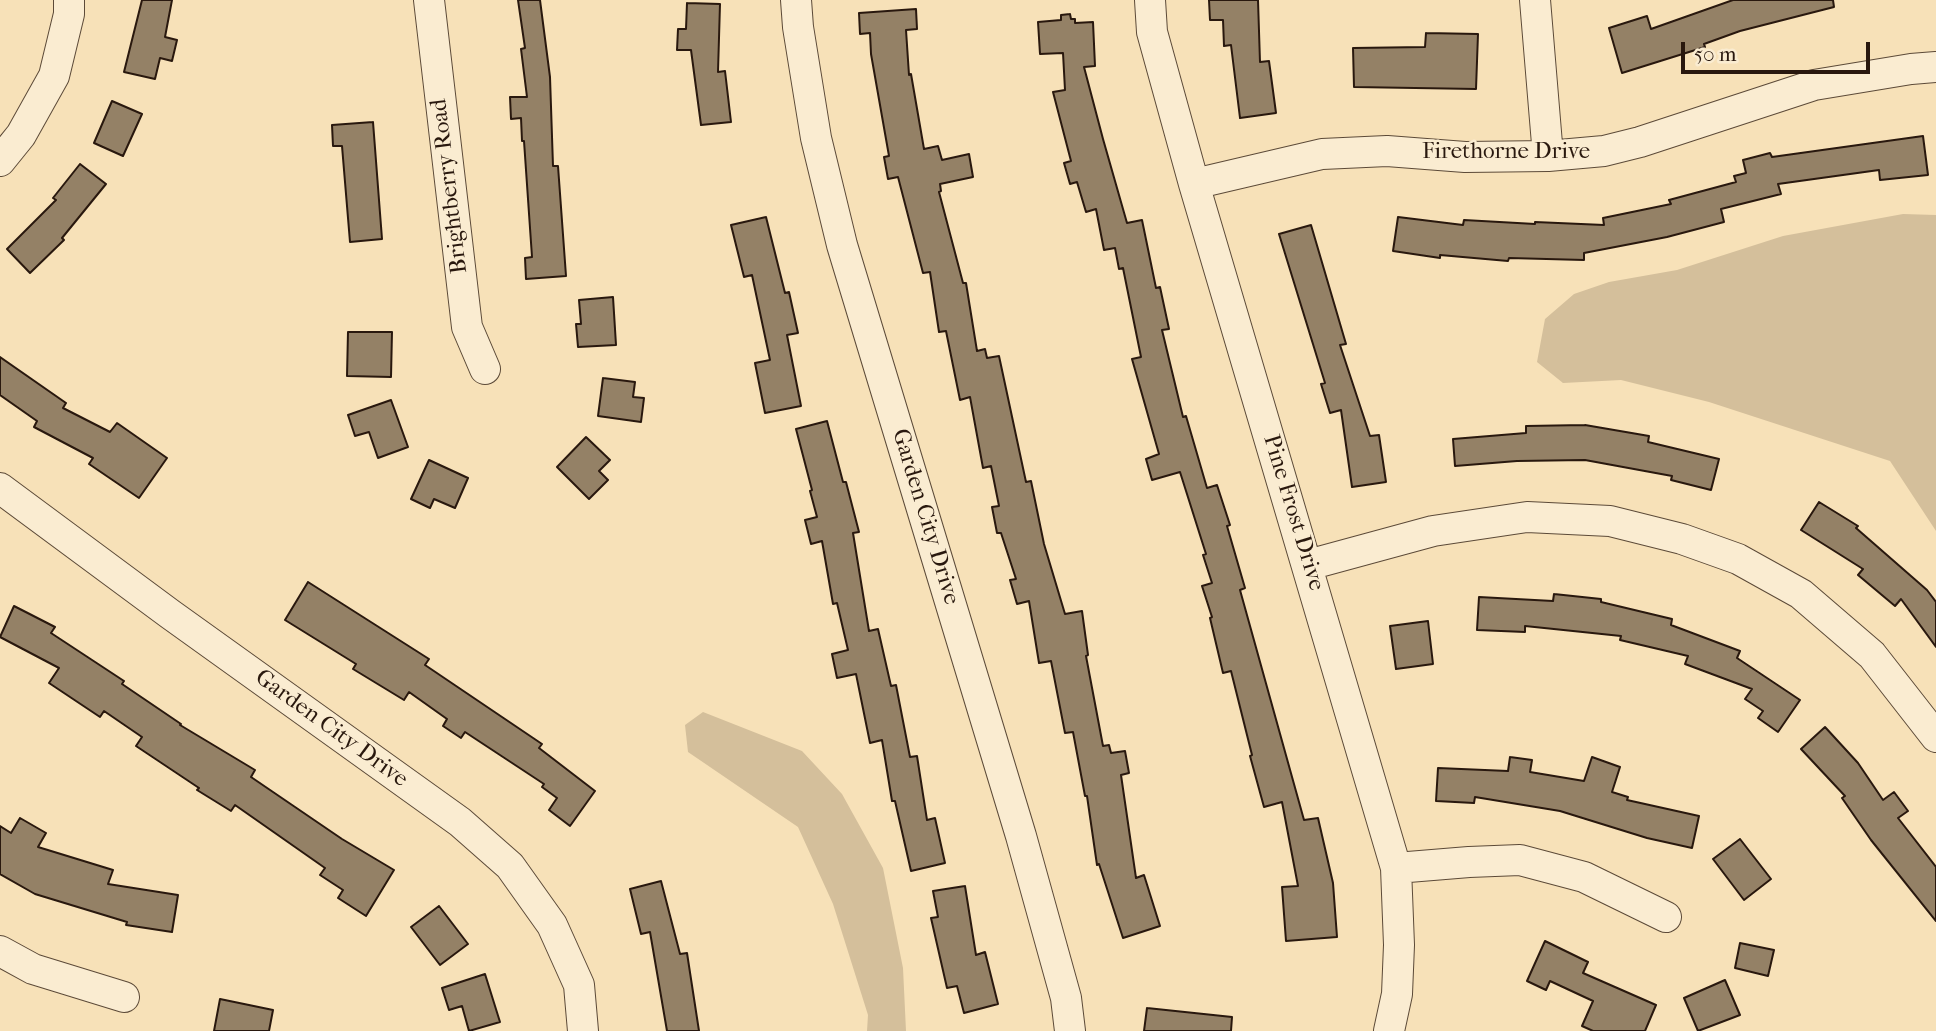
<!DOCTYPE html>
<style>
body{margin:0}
#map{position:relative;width:1936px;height:1031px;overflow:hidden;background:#f7e1b8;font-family:"IM FELL French Canon",serif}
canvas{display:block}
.scale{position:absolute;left:1681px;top:42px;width:189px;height:32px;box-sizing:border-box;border:4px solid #29180e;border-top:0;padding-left:9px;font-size:21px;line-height:24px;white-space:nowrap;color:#29180e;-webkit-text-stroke:5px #faecd1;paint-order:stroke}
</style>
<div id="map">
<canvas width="1936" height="1031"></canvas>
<div class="scale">50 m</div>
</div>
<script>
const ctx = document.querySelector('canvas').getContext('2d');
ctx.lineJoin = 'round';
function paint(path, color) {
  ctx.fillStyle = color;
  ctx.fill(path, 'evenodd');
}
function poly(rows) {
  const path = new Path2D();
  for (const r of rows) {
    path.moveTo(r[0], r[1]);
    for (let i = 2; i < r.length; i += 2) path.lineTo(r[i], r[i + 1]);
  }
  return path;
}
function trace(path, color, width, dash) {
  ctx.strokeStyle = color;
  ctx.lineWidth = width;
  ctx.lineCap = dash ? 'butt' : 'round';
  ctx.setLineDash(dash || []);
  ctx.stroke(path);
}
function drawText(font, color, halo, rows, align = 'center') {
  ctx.font = font + ' "IM FELL French Canon",serif';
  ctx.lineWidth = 5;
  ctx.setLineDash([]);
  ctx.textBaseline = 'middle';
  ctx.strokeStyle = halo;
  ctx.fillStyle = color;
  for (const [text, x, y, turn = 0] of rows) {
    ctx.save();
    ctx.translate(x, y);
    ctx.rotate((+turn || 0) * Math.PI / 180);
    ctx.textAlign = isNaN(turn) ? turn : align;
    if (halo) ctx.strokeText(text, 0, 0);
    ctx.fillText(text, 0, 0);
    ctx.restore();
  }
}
const green = poly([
 [1903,214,1936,215,1936,531,1890,461,1709,402,1621,380,1563,383,1537,362,1545,319,1574,294,1609,282,1677,270,1783,236],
 [703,712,802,751,842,794,883,868,903,968,906,1031,867,1031,868,1015,833,904,798,827,688,752,685,725]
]);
const building = poly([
 [142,0,172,0,165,37,177,40,172,61,160,58,155,79,124,72,142,0],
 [518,0,540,0,550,77,553,166,558,166,566,276,526,279,525,258,532,257,524,141,522,141,521,118,511,119,510,97,527,97,521,49,525,48,518,0],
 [1209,0,1258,0,1260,62,1269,61,1276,113,1240,118,1231,45,1224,46,1223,20,1210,20,1209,0],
 [1733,0,1833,0,1834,7,1740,31,1704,44,1705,47,1622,73,1609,28,1647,16,1651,29,1733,0],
 [687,3,720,4,718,72,725,71,731,122,701,125,691,50,677,50,678,29,686,29,687,3],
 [916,9,917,29,906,30,909,75,911,74,924,149,938,146,942,160,969,154,973,177,940,184,941,191,939,192,963,283,966,283,977,351,985,349,987,358,999,356,1026,482,1031,481,1044,544,1065,614,1082,611,1088,655,1086,656,1103,746,1109,745,1111,753,1125,751,1129,773,1121,775,1136,878,1144,875,1160,926,1123,938,1099,864,1097,865,1087,796,1085,796,1073,732,1065,733,1051,661,1039,663,1029,601,1017,604,1010,580,1016,579,1001,533,997,533,992,507,999,506,991,466,983,468,970,397,960,400,946,331,939,332,930,272,923,273,898,177,888,179,884,157,889,156,871,54,870,33,860,34,859,13,916,9],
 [1070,14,1071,19,1075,19,1075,23,1093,22,1095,66,1084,67,1103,139,1127,223,1142,220,1156,288,1160,287,1169,329,1162,330,1183,417,1186,416,1207,488,1217,485,1230,525,1227,526,1245,588,1240,590,1304,820,1318,818,1333,883,1337,937,1286,941,1282,887,1298,886,1282,802,1264,807,1250,756,1252,755,1231,671,1223,673,1210,618,1212,617,1202,586,1212,583,1203,555,1206,554,1180,472,1152,480,1146,459,1159,454,1132,359,1141,357,1123,268,1119,269,1115,248,1104,250,1096,209,1086,212,1077,182,1070,184,1064,163,1071,161,1053,92,1065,90,1063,53,1040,54,1038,22,1061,20,1061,15,1070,14],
 [1426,33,1478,34,1476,89,1354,87,1353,48,1425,47,1426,33],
 [112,101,142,114,123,156,94,143,112,101],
 [373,122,382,239,350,242,342,146,333,146,332,125,373,122],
 [1923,136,1928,175,1880,180,1879,170,1778,184,1781,194,1721,209,1724,222,1667,237,1584,253,1584,260,1509,258,1508,261,1440,255,1440,258,1393,251,1398,217,1463,225,1464,220,1535,224,1535,222,1604,225,1603,218,1671,204,1669,200,1736,182,1734,176,1746,173,1743,160,1770,153,1772,157,1923,136],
 [80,164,106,184,62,238,64,240,30,273,7,249,56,200,53,198,80,164],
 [766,217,785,293,789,292,798,333,787,335,801,406,765,413,755,363,770,360,752,275,744,277,731,225,766,217],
 [1311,225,1346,344,1340,345,1370,436,1379,435,1386,482,1352,487,1341,410,1330,413,1321,384,1325,383,1279,234,1311,225],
 [613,297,616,345,578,347,576,324,581,324,579,300,613,297],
 [348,332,392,332,391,377,347,376,348,332],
 [0,357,66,403,63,408,110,432,117,423,167,458,139,498,89,464,93,458,34,427,37,421,0,395,0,357],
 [603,378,635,382,633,397,644,398,641,422,598,416,603,378],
 [391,400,408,447,378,458,369,432,355,436,348,415,391,400],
 [827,421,843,482,846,482,859,532,853,533,869,631,878,629,891,686,896,685,910,757,917,756,927,820,935,818,945,863,911,871,895,801,892,801,882,740,870,743,856,674,837,678,832,654,848,650,837,603,833,604,822,541,811,544,805,520,817,517,810,491,812,490,796,429,827,421],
 [1585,425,1649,436,1648,442,1719,459,1711,490,1671,480,1672,476,1585,460,1517,461,1455,466,1453,439,1526,433,1526,426,1585,425],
 [586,437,610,460,599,471,608,480,589,499,557,467,586,437],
 [429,460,468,478,455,508,434,499,430,508,411,499,429,460],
 [1819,502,1858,526,1856,528,1927,590,1936,602,1936,647,1901,599,1895,606,1858,575,1863,569,1801,530,1819,502],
 [308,582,429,659,425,665,542,744,539,748,595,791,570,826,549,810,557,798,542,787,544,784,465,732,461,738,443,726,447,719,409,692,404,700,353,669,356,664,285,620,308,582],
 [1554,594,1601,599,1601,602,1672,619,1671,625,1740,651,1737,658,1800,700,1778,732,1758,718,1763,711,1745,699,1752,689,1685,664,1688,656,1620,640,1621,636,1525,626,1525,632,1477,630,1479,597,1553,601,1554,594],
 [14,606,55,627,51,633,124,681,122,684,181,724,180,725,255,770,251,777,342,839,394,870,366,916,338,898,343,890,320,875,325,868,235,805,231,811,197,790,199,788,136,746,142,737,104,711,100,717,49,683,59,668,0,637,14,606],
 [1428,621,1433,664,1396,669,1390,626,1428,621],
 [1825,727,1858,763,1883,800,1894,792,1908,811,1898,818,1936,867,1936,921,1871,840,1842,798,1845,796,1801,749,1825,727],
 [1510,757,1532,760,1530,772,1584,781,1592,757,1620,767,1612,792,1628,797,1627,800,1699,816,1692,848,1647,838,1560,811,1475,797,1474,803,1436,801,1438,768,1508,771,1510,757],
 [20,818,46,833,38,847,113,870,108,884,178,895,172,932,126,925,127,922,35,894,0,874,0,826,11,833,20,818],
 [1740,839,1771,879,1744,900,1713,859,1740,839],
 [661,881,680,954,687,953,699,1031,667,1031,650,932,641,934,630,889,661,881],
 [965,886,976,955,985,952,998,1004,964,1013,957,986,947,988,931,918,938,917,933,891,965,886],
 [439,906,468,944,440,965,411,927,439,906],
 [1545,941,1588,962,1583,973,1656,1005,1645,1031,1593,1031,1582,1026,1593,1001,1550,981,1546,990,1527,981,1545,941],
 [1740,943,1774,950,1768,976,1735,968,1740,943],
 [485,974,500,1022,469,1031,462,1006,449,1010,442,988,485,974],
 [1725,980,1740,1015,1698,1031,1684,998,1725,980],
 [220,999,273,1010,269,1031,214,1031,220,999],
 [1147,1008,1232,1017,1231,1031,1144,1031,1147,1008]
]);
const minor = poly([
 [429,0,467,327,485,369],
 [796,0,798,27,816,138,842,245,1021,836,1066,998,1070,1031],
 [1150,0,1152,32,1194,184,1396,868,1399,945,1397,994,1389,1031],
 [1535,0,1548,156],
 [0,161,21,135,54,76,69,14,69,0],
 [1194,184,1322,154,1387,151,1465,157,1548,156,1604,151,1640,142,1814,85,1911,69,1936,67],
 [0,488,170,614,460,822,510,866,552,925,579,985,583,1031],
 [1308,565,1433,531,1527,517,1610,521,1682,539,1738,559,1801,594,1872,655,1936,737],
 [1396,868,1469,862,1520,860,1584,877,1666,917],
 [0,951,33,969,124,997]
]);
const streetNames = [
 ["Firethorne Drive",1506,152],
 ["Brightberry Road",450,186,-97],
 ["Pine Frost Drive",1293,513,73],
 ["Garden City Drive",925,517,73],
 ["Garden City Drive",331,729,36]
];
paint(green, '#d4bf9b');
paint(building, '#948166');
trace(building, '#29180e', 2);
trace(minor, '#5c4a38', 32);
trace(minor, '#faecd1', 30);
drawText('23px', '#29180e', '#faecd1', streetNames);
</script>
